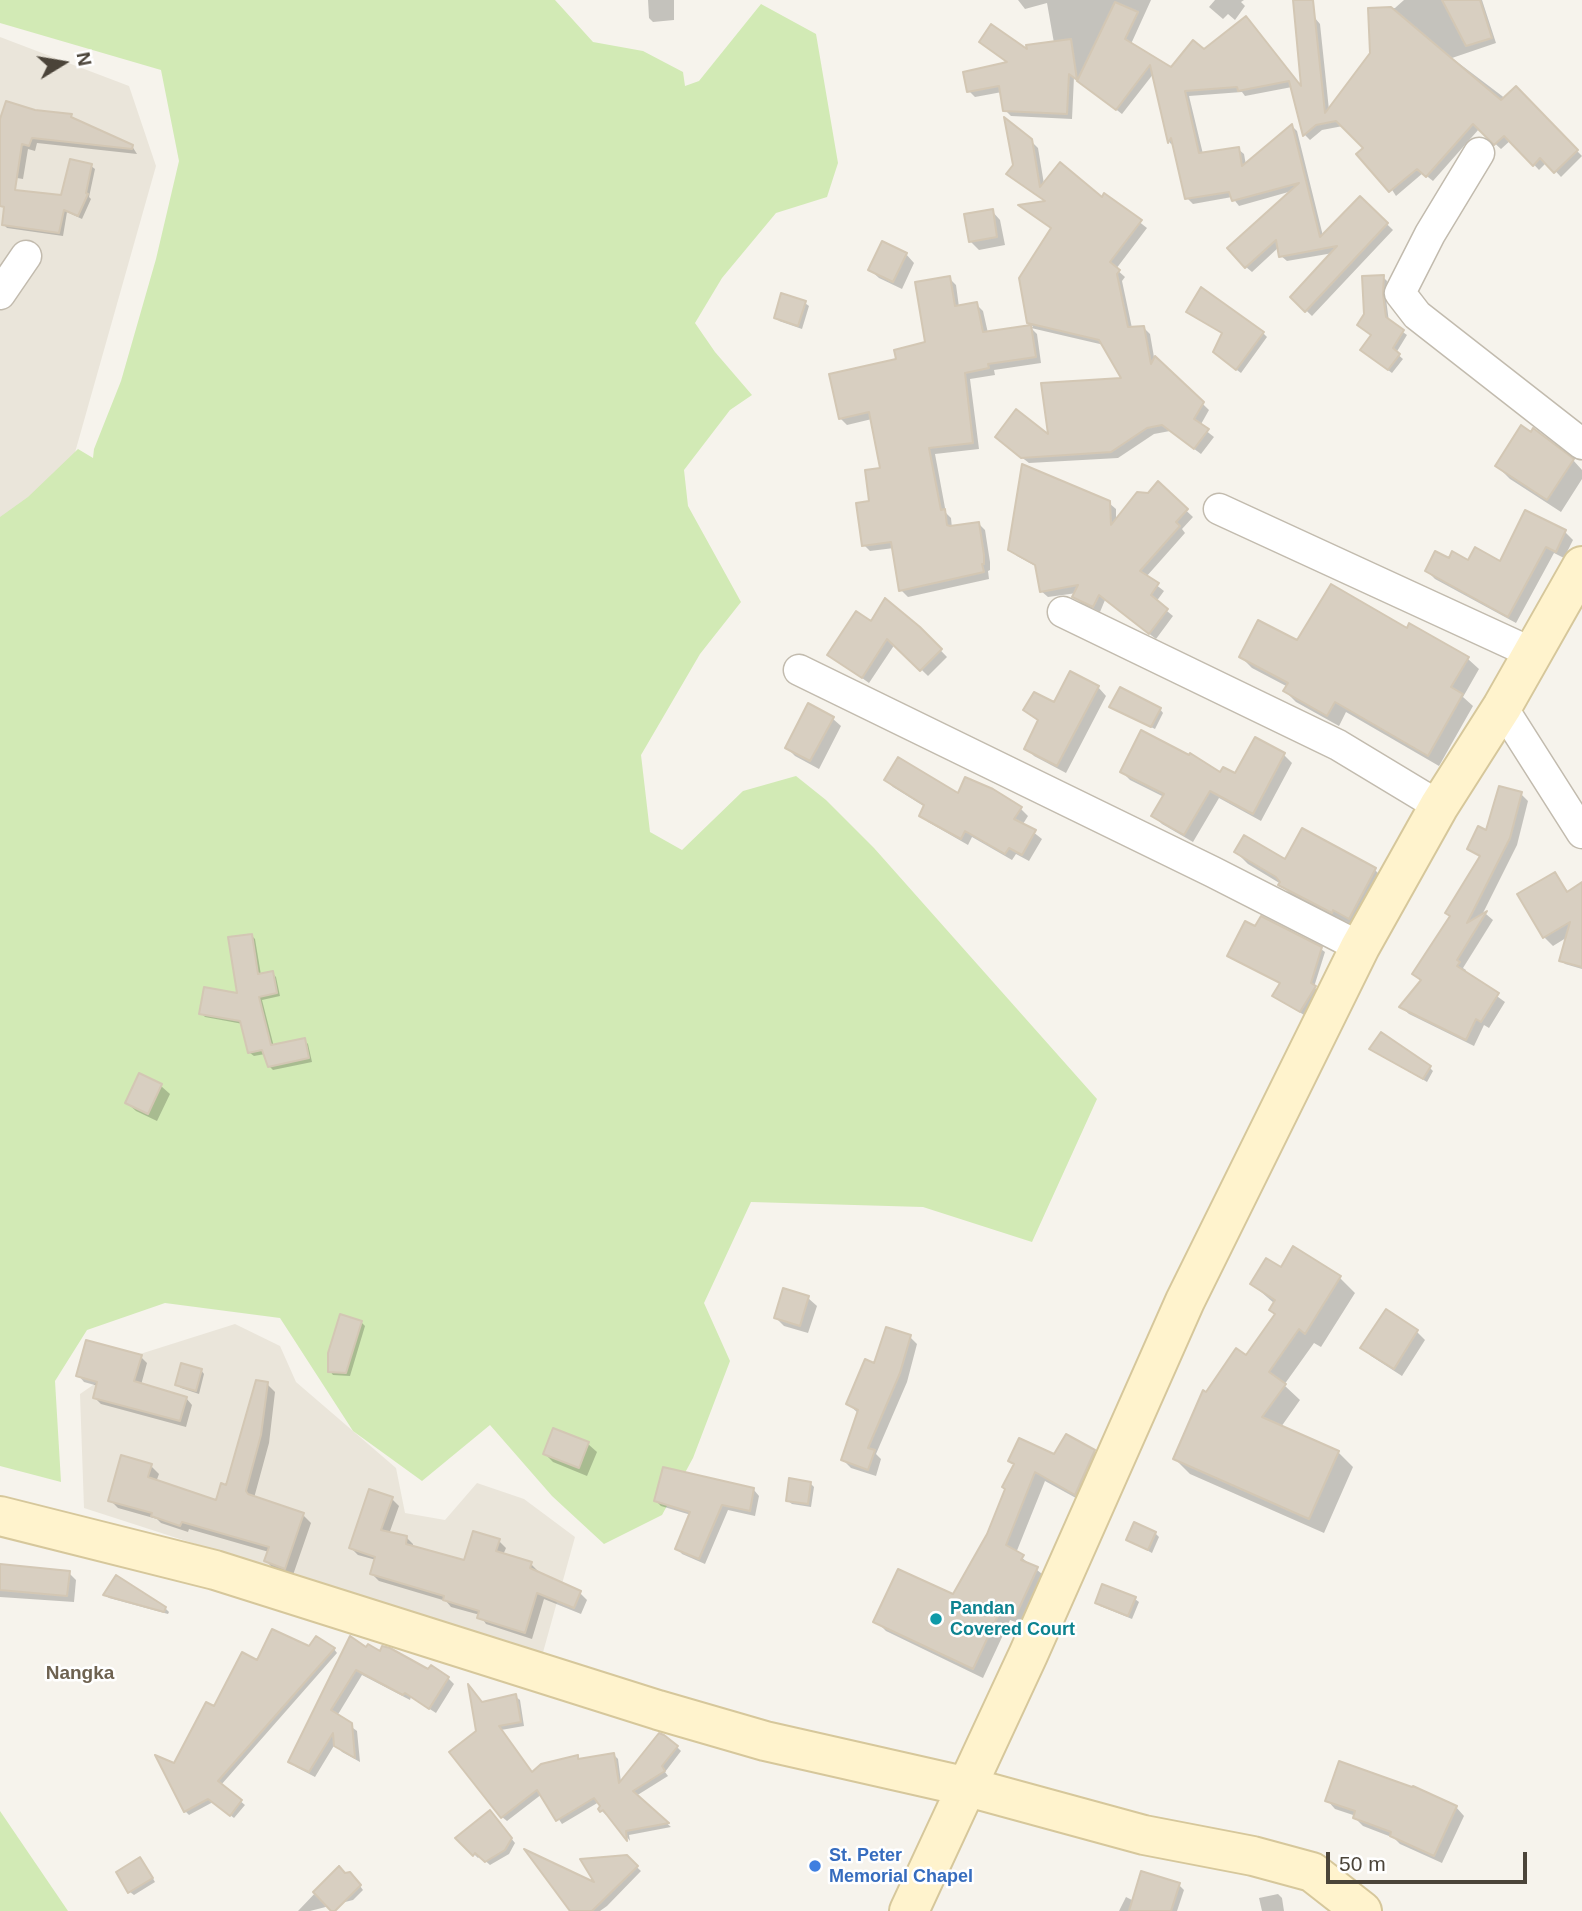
<!DOCTYPE html>
<style>
body{margin:0}
#map{position:relative;width:1582px;height:1911px;overflow:hidden;background:#f6f3ec;font-family:Arial,sans-serif}
canvas{display:block}
.north{position:absolute;left:28px;top:28px;width:70px;height:70px;-webkit-text-stroke:5px #fff;paint-order:stroke;rotate:79deg;font-size:19px;font-weight:700;line-height:28px;text-align:center;color:#4b4439}
.north::after{content:'';display:block;margin:auto;width:24px;height:32px;background:#4b4439;clip-path:polygon(50% 0,100% 100%,50% 72%,0 100%)}
.scale{position:absolute;left:1326px;top:1852px;width:201px;height:32px;box-sizing:border-box;border:4px solid #4b4439;border-top:0;padding-left:9px;font-size:21px;line-height:24px;white-space:nowrap;color:#4b4439;-webkit-text-stroke:5px #fff;paint-order:stroke}
</style>
<div id="map">
<canvas width="1582" height="1911"></canvas>
<div class="north">N</div>
<div class="scale">50 m</div>
</div>
<script>
const ctx = document.querySelector('canvas').getContext('2d');
ctx.lineJoin = 'round';
function paint(path, color) {
  ctx.fillStyle = color;
  ctx.fill(path, 'evenodd');
}
function poly(rows) {
  const path = new Path2D();
  for (const r of rows) {
    path.moveTo(r[0], r[1]);
    for (let i = 2; i < r.length; i += 2) path.lineTo(r[i], r[i + 1]);
  }
  return path;
}
function trace(path, color, width, dash) {
  ctx.strokeStyle = color;
  ctx.lineWidth = width;
  ctx.lineCap = dash ? 'butt' : 'round';
  ctx.setLineDash(dash || []);
  ctx.stroke(path);
}
function drawText(font, color, halo, rows, align = 'center') {
  ctx.font = font + ' Arial,sans-serif';
  ctx.lineWidth = 5;
  ctx.setLineDash([]);
  ctx.textBaseline = 'middle';
  ctx.strokeStyle = halo;
  ctx.fillStyle = color;
  for (const [text, x, y, turn = 0] of rows) {
    ctx.save();
    ctx.translate(x, y);
    ctx.rotate((+turn || 0) * Math.PI / 180);
    ctx.textAlign = isNaN(turn) ? turn : align;
    if (halo) ctx.strokeText(text, 0, 0);
    ctx.fillText(text, 0, 0);
    ctx.restore();
  }
}
const residential = poly([
 [0,37,129,86,156,166,74,456,0,553],
 [235,1324,280,1346,296,1382,396,1468,405,1513,445,1520,477,1483,524,1499,575,1537,542,1656,84,1508,80,1394,137,1355]
]);
const green = poly([
 [0,0,555,0,593,42,643,51,683,72,685,86,699,81,761,4,816,34,838,163,827,197,776,213,722,278,695,323,715,352,752,395,730,410,684,470,688,506,741,602,700,654,641,755,650,832,682,850,743,791,796,776,826,800,874,848,1097,1099,1032,1242,923,1207,751,1202,704,1303,730,1361,693,1458,662,1515,604,1544,552,1496,490,1425,422,1481,353,1431,280,1318,165,1303,87,1330,55,1381,61,1482,0,1466,0,517,28,497,78,449,93,458,94,449,121,381,156,259,179,161,161,70,0,23],
 [0,1811,68,1911,0,1911]
]);
const shadow = poly([
 [648,0,674,0,674,20,653,22,649,18],
 [1018,0,1151,0,1131,44,1171,70,1204,52,1246,19,1303,89,1315,18,1320,24,1329,110,1371,54,1370,9,1395,8,1404,0,1482,0,1496,43,1452,58,1506,99,1516,89,1582,156,1561,177,1547,162,1539,170,1511,140,1501,149,1479,129,1433,181,1423,173,1396,196,1365,148,1343,126,1322,130,1310,140,1305,135,1292,87,1245,96,1242,92,1189,96,1203,154,1238,149,1244,154,1246,165,1292,126,1297,131,1323,236,1360,198,1393,230,1312,316,1292,297,1333,253,1287,261,1281,256,1279,247,1252,272,1246,267,1292,191,1239,206,1232,197,1193,204,1187,198,1176,148,1170,143,1154,73,1122,114,1074,77,1072,119,1011,116,1005,110,1002,92,975,97,969,91,1009,63,981,42,1030,53,1054,43,1047,3,1025,9],
 [1215,0,1244,0,1241,2,1245,6,1235,20,1228,14,1223,19,1209,7],
 [34,112,71,116,76,121,132,146,137,154,37,143,35,151,28,149,23,179,0,175,0,124],
 [1031,141,1038,148,1044,184,1102,199,1105,195,1147,228,1116,269,1125,277,1122,281,1132,328,1144,328,1150,334,1154,357,1209,410,1200,426,1214,437,1201,454,1170,431,1154,434,1118,458,1029,463,1003,443,1050,438,1124,380,1104,345,1031,328,1037,334,1041,363,994,370,995,375,970,379,979,449,935,454,946,513,951,518,952,528,978,523,985,530,990,562,990,570,988,571,989,579,908,597,901,590,894,548,870,551,864,545,871,502,882,470,872,419,847,425,840,418,899,360,927,344,949,278,956,285,959,307,976,304,983,311,988,333,1033,327,1029,322,1052,229,1022,206,1047,202,1015,180],
 [91,166,95,169,89,197,91,199,82,219,67,212,63,236,7,228,3,224,63,197],
 [992,211,1000,220,1005,245,979,250,970,241],
 [906,254,914,263,902,289,879,278,870,270],
 [1383,277,1387,281,1386,299,1389,322,1407,335,1396,353,1403,359,1392,373,1366,354,1373,336],
 [805,303,809,306,802,329,779,321,776,317],
 [1263,333,1267,337,1241,373,1218,356,1224,334],
 [1573,460,1582,470,1582,479,1561,512,1510,479,1497,466],
 [1158,484,1193,517,1182,529,1185,533,1146,577,1164,591,1156,602,1173,616,1156,639,1105,600,1100,612,1081,603,1075,597,1077,593,1048,597,1041,591,1037,567,1017,556,1010,550,1109,503,1116,509,1116,521,1149,495],
 [1565,532,1573,540,1564,558,1554,553,1516,623,1435,579,1427,571,1449,560,1501,564],
 [872,624,919,628,947,657,928,676,895,644,869,683,829,654],
 [1407,630,1468,659,1479,669,1463,697,1473,706,1439,766,1346,712,1339,726,1296,702,1285,691,1288,687,1252,668,1241,657],
 [1098,687,1106,696,1066,773,1034,756,1026,748,1039,722,1025,710,1054,705],
 [1111,707,1160,709,1163,713,1155,729],
 [832,718,841,726,819,769,795,756,787,748],
 [1284,755,1292,763,1261,821,1219,798,1193,842,1162,824,1153,815,1164,797,1130,780,1122,772,1236,776],
 [886,780,1021,809,1028,816,1023,824,1042,839,1029,861,1016,854,1012,860,972,837,968,845,928,822,921,815,925,807,893,787],
 [1521,794,1528,801,1517,845,1481,917,1486,914,1493,920,1463,968,1466,970,1465,973,1505,1002,1489,1028,1484,1025,1474,1046,1409,1014,1401,1007,1422,981,1414,973,1451,917,1447,913,1481,858,1469,848],
 [1303,830,1375,870,1387,882,1361,930,1345,921,1344,924,1292,897,1281,884,1248,864,1236,852,1286,862],
 [1555,874,1569,893,1582,894,1582,928,1553,946,1544,937,1519,894],
 [251,935,255,939,261,975,272,973,276,977,280,996,262,1000,274,1047,304,1040,308,1044,312,1062,273,1070,269,1066,265,1054,254,1056,250,1053,243,1024,205,1017,201,1013,239,995],
 [1582,944,1582,969,1565,964,1561,960],
 [1321,949,1325,952,1314,987,1318,991,1304,1015,1274,996,1281,984,1229,956],
 [1371,1049,1430,1068,1433,1071,1427,1082],
 [140,1076,161,1086,170,1094,157,1121,136,1111,127,1103],
 [1294,1249,1340,1278,1355,1293,1321,1347,1314,1343,1284,1385,1300,1400,1281,1427,1338,1452,1353,1467,1324,1533,1190,1474,1175,1459,1207,1394,1246,1358,1277,1316,1271,1310,1275,1304,1252,1284,1281,1269],
 [808,1298,817,1306,808,1333,784,1326,776,1318],
 [1386,1312,1417,1332,1425,1340,1402,1376,1371,1356,1363,1348],
 [361,1322,365,1326,350,1376,333,1375,330,1371],
 [910,1337,917,1344,907,1382,876,1454,881,1459,876,1476,851,1468,843,1460,858,1413,848,1404],
 [141,1357,147,1363,141,1385,186,1398,192,1405,186,1427,101,1404,94,1397,98,1386,84,1382,78,1375],
 [201,1370,204,1374,199,1394,181,1388,177,1385],
 [267,1384,275,1392,269,1443,254,1498,303,1515,311,1523,293,1575,274,1569,266,1561,269,1552,189,1529,188,1532,161,1523,157,1519,118,1508,110,1500,151,1466,159,1474,156,1482,217,1503,227,1487],
 [588,1444,597,1452,587,1476,553,1462,545,1454],
 [1094,1452,1104,1462,1085,1503,1045,1481,1016,1553,1047,1578,1026,1626,1010,1620,983,1678,886,1631,876,1621,954,1597,988,1535,1015,1466,1010,1461],
 [810,1483,814,1487,811,1507,792,1504,788,1501],
 [754,1490,759,1496,755,1516,728,1510,705,1564,682,1554,677,1548,691,1515,661,1506,655,1500],
 [392,1499,399,1506,389,1534,406,1537,413,1544,413,1547,465,1563,499,1541,506,1548,503,1555,531,1564,538,1571,537,1573,580,1593,587,1600,581,1614,544,1599,532,1639,486,1624,480,1615,451,1607,446,1601,379,1581,372,1574,376,1560,358,1555,351,1548],
 [1155,1533,1159,1537,1152,1553,1128,1540],
 [0,1566,69,1573,76,1580,74,1602,0,1597],
 [105,1595,165,1608,169,1612,168,1614,109,1598],
 [1135,1599,1139,1602,1132,1619,1100,1606,1097,1603],
 [310,1648,334,1649,337,1653,221,1785,245,1805,234,1818,213,1802,189,1815,185,1811,175,1765,215,1709,258,1662],
 [367,1649,448,1678,454,1684,436,1713,411,1697,410,1700,362,1675,337,1716,357,1731,360,1762,342,1752,335,1744,315,1777,296,1767,290,1761],
 [515,1696,520,1700,524,1726,501,1730,533,1774,577,1757,581,1760,614,1755,618,1759,621,1782,677,1747,681,1751,665,1772,668,1776,636,1796,671,1827,629,1835,630,1841,609,1814,606,1815,600,1809,603,1806,599,1802,562,1824,542,1794,507,1821,502,1817,478,1731,482,1704],
 [1327,1800,1456,1807,1464,1816,1442,1863,1400,1844,1394,1838,1363,1826,1355,1818,1356,1816,1335,1809],
 [493,1816,515,1843,509,1854,490,1865,480,1856,478,1858,457,1838],
 [626,1857,641,1871,607,1906,600,1911,572,1911],
 [144,1863,155,1882,134,1895,130,1892],
 [339,1868,345,1875,354,1878,363,1890,353,1900,310,1911,298,1911],
 [1179,1885,1184,1890,1177,1911,1119,1911,1126,1897,1134,1901],
 [1278,1894,1282,1898,1284,1911,1262,1911,1259,1898]
]);
const building = poly([
 [1293,0,1313,0,1325,113,1370,53,1368,8,1391,7,1501,100,1516,86,1578,150,1554,173,1540,158,1533,166,1504,136,1494,145,1473,124,1426,177,1417,169,1389,192,1356,154,1363,148,1336,121,1316,125,1303,136,1289,81,1238,91,1237,87,1185,91,1199,153,1239,147,1242,166,1292,124,1320,237,1360,196,1388,223,1305,312,1290,297,1337,246,1279,257,1276,240,1245,268,1227,248,1299,183,1232,201,1229,192,1185,199,1171,138,1168,143,1150,65,1116,110,1077,81,1115,2,1138,12,1125,39,1171,67,1193,40,1204,49,1246,16,1301,86,1293,0],
 [1442,0,1480,0,1492,38,1466,46,1442,0],
 [991,24,1027,49,1026,45,1071,39,1077,80,1069,74,1067,114,1003,111,999,86,967,92,963,72,1007,62,979,42,991,24],
 [6,101,35,110,72,114,71,117,133,145,132,149,32,138,29,146,22,144,15,190,61,195,70,159,92,164,86,193,88,194,78,216,64,210,59,233,2,225,4,207,0,206,0,119,6,101],
 [1004,117,1032,139,1040,187,1060,162,1102,197,1104,193,1142,220,1110,262,1120,270,1117,274,1128,327,1144,326,1151,364,1155,356,1204,402,1194,419,1209,429,1194,449,1162,425,1147,428,1111,452,1021,458,995,437,1016,409,1048,434,1041,383,1121,378,1099,340,1027,323,1019,278,1051,228,1018,205,1045,201,1006,174,1013,165,1004,117],
 [993,209,997,237,969,242,964,214,993,209],
 [882,241,907,253,893,282,868,270,882,241],
 [1384,275,1383,294,1386,317,1404,330,1393,348,1400,354,1388,370,1360,350,1371,335,1357,325,1364,314,1362,276,1384,275],
 [950,276,955,306,977,302,983,332,1031,325,1036,357,988,364,989,368,965,373,973,443,929,448,941,510,945,509,947,525,950,526,979,522,984,555,984,564,982,564,984,572,899,591,891,542,862,546,856,503,869,501,865,470,880,468,869,412,839,419,829,374,896,359,894,350,925,342,915,282,950,276],
 [1201,287,1264,332,1236,370,1213,352,1222,333,1186,312,1201,287],
 [781,293,806,301,798,326,774,318,781,293],
 [1521,425,1531,432,1533,428,1574,459,1547,500,1495,466,1521,425],
 [1022,464,1110,501,1111,525,1137,492,1148,493,1158,481,1188,509,1176,522,1180,526,1140,571,1159,583,1151,595,1168,609,1149,634,1099,595,1093,607,1072,597,1078,585,1040,592,1035,565,1008,550,1022,464],
 [1525,510,1566,530,1556,552,1546,547,1508,617,1425,571,1435,551,1449,558,1452,551,1468,560,1475,547,1500,561,1525,510],
 [1331,584,1407,628,1409,623,1469,657,1451,687,1463,694,1428,756,1335,702,1327,716,1283,691,1288,683,1239,657,1258,620,1297,640,1331,584],
 [885,598,920,627,942,649,920,671,887,639,862,678,827,655,856,611,871,621,885,598],
 [1070,671,1099,686,1057,766,1024,749,1038,720,1023,710,1034,692,1054,702,1070,671],
 [1120,687,1161,708,1151,727,1109,707,1120,687],
 [808,703,834,717,810,761,785,748,808,703],
 [1141,730,1189,755,1190,753,1220,772,1223,767,1235,773,1255,737,1285,753,1253,814,1210,791,1184,835,1151,816,1164,794,1120,772,1141,730],
 [898,757,958,793,965,777,993,789,1022,807,1014,819,1036,830,1022,855,1009,848,1005,854,965,831,961,839,919,816,924,805,884,780,898,757],
 [1499,786,1522,792,1510,838,1467,923,1487,911,1457,960,1460,962,1457,966,1499,993,1481,1022,1476,1019,1466,1040,1399,1007,1421,980,1412,974,1450,916,1445,913,1480,856,1467,849,1478,826,1486,830,1499,786],
 [1302,828,1376,868,1349,919,1333,910,1332,913,1278,885,1280,882,1276,877,1234,852,1244,835,1285,859,1302,828],
 [1555,872,1567,892,1582,882,1582,967,1559,961,1570,922,1543,938,1517,894,1555,872],
 [1261,916,1322,947,1311,983,1316,986,1300,1012,1272,996,1280,983,1227,956,1245,921,1255,926,1261,916],
 [252,934,258,974,273,971,277,993,259,997,271,1045,305,1038,309,1058,268,1067,262,1050,248,1053,240,1021,199,1014,204,987,237,993,228,937,252,934],
 [1381,1032,1431,1066,1423,1079,1369,1049,1381,1032],
 [139,1073,162,1084,148,1114,125,1103,139,1073],
 [1293,1246,1341,1276,1305,1334,1299,1329,1269,1372,1286,1384,1262,1417,1339,1451,1309,1519,1173,1459,1203,1390,1206,1392,1236,1348,1246,1355,1275,1314,1269,1310,1275,1300,1250,1284,1266,1258,1281,1267,1293,1246],
 [783,1288,809,1296,800,1326,774,1318,783,1288],
 [1386,1309,1418,1330,1394,1369,1360,1348,1386,1309],
 [340,1314,362,1321,346,1373,328,1372,328,1353,340,1314],
 [886,1327,911,1335,900,1373,868,1448,875,1450,868,1470,841,1460,858,1410,846,1404,865,1359,874,1363,886,1327],
 [86,1340,142,1355,134,1381,187,1397,180,1421,93,1398,97,1382,76,1376,86,1340],
 [181,1363,202,1369,196,1391,175,1385,181,1363],
 [256,1380,268,1382,261,1435,246,1491,248,1494,304,1513,285,1569,264,1561,269,1547,182,1522,180,1526,151,1516,152,1513,108,1501,121,1455,152,1464,148,1477,216,1500,221,1483,226,1485,256,1380],
 [553,1428,589,1442,579,1468,543,1454,553,1428],
 [1066,1434,1095,1450,1075,1495,1035,1472,1006,1545,1024,1555,1021,1560,1038,1567,1015,1617,1000,1611,973,1669,873,1622,898,1569,953,1594,987,1534,1005,1489,1002,1487,1014,1464,1008,1461,1019,1438,1054,1454,1066,1434],
 [663,1467,754,1488,750,1511,722,1505,699,1559,675,1549,690,1512,654,1501,663,1467],
 [789,1478,811,1482,808,1504,786,1501,789,1478],
 [369,1489,393,1497,381,1530,407,1536,406,1544,464,1560,473,1531,500,1539,496,1551,532,1562,530,1568,581,1591,574,1608,537,1593,525,1633,477,1618,479,1611,443,1600,444,1596,370,1574,375,1557,349,1548,369,1489],
 [1134,1522,1156,1532,1148,1550,1126,1540,1134,1522],
 [0,1564,70,1571,67,1596,0,1590,0,1564],
 [116,1575,166,1607,164,1612,103,1595,116,1575],
 [1102,1584,1136,1597,1128,1616,1095,1603,1102,1584],
 [272,1629,309,1646,316,1636,335,1648,218,1781,242,1800,230,1816,208,1799,184,1812,155,1755,174,1763,206,1702,214,1706,242,1652,257,1660,272,1629],
 [350,1636,366,1647,368,1644,380,1651,382,1646,390,1648,428,1669,431,1665,449,1677,429,1709,405,1693,403,1695,356,1670,331,1710,352,1723,355,1758,334,1746,333,1733,309,1772,288,1762,350,1636],
 [468,1684,482,1702,516,1694,521,1722,499,1726,532,1772,541,1764,578,1755,578,1759,614,1753,619,1783,659,1733,664,1735,678,1746,662,1766,665,1771,633,1791,669,1823,626,1831,627,1841,603,1810,600,1812,598,1809,600,1806,594,1798,556,1821,537,1790,501,1818,449,1752,476,1731,468,1684],
 [1339,1761,1412,1787,1413,1786,1457,1806,1434,1856,1390,1836,1391,1832,1353,1818,1355,1811,1325,1801,1339,1761],
 [490,1810,512,1838,505,1850,485,1862,475,1853,473,1856,455,1838,490,1810],
 [524,1849,594,1882,580,1859,627,1855,638,1866,592,1911,570,1911,524,1849],
 [140,1857,153,1878,128,1893,116,1872,140,1857],
 [339,1866,345,1873,350,1872,361,1885,335,1911,331,1911,313,1892,339,1866],
 [1141,1871,1180,1883,1171,1911,1129,1911,1141,1871]
]);
const street = poly([
 [1479,153,1430,234,1400,293,1417,315,1582,444],
 [0,294,26,256],
 [1219,509,1532,653],
 [1063,612,1338,745,1439,806],
 [799,670,1213,872,1360,947],
 [1502,707,1582,833]
]);
const secondary = poly([
 [0,1516,215,1570,658,1710,765,1741,968,1787,1144,1835,1253,1856,1312,1872,1362,1911],
 [909,1911,1028,1655,1185,1301,1360,947,1439,806,1502,707,1582,566]
]);
const markers = [
 [936,1619,7,"#0f9aa8"],
 [815,1866,7,"#3f7fe0"]
];
const cultureNames = [
 ["Pandan",950,1609],
 ["Covered Court",950,1630]
];
const shopNames = [
 ["St. Peter",829,1856],
 ["Memorial Chapel",829,1877]
];
const neighbourhoodNames = [
 ["Nangka",80,1674]
];
paint(residential, '#eae5da');
paint(green, '#d2eab5');
paint(shadow, '#0003');
paint(building, '#d8cfc1');
trace(building, '#d3c7b4', 2);
trace(street, '#c2bbae', 33);
trace(secondary, '#d6c79b', 42);
trace(street, '#fff', 30);
trace(secondary, '#fff3cd', 38);
for (const [x, y, r, color] of markers) {
  const dot = new Path2D();
  dot.arc(x, y, r, 0, 2 * Math.PI);
  ctx.fillStyle = color;
  ctx.fill(dot);
  trace(dot, '#fff', 2.5);
}
drawText('bold 18px', '#0d838f', '#fff', cultureNames, 'left');
drawText('bold 18px', '#366cbe', '#fff', shopNames, 'left');
drawText('bold 19px', '#6e6250', '#fff', neighbourhoodNames);
</script>
